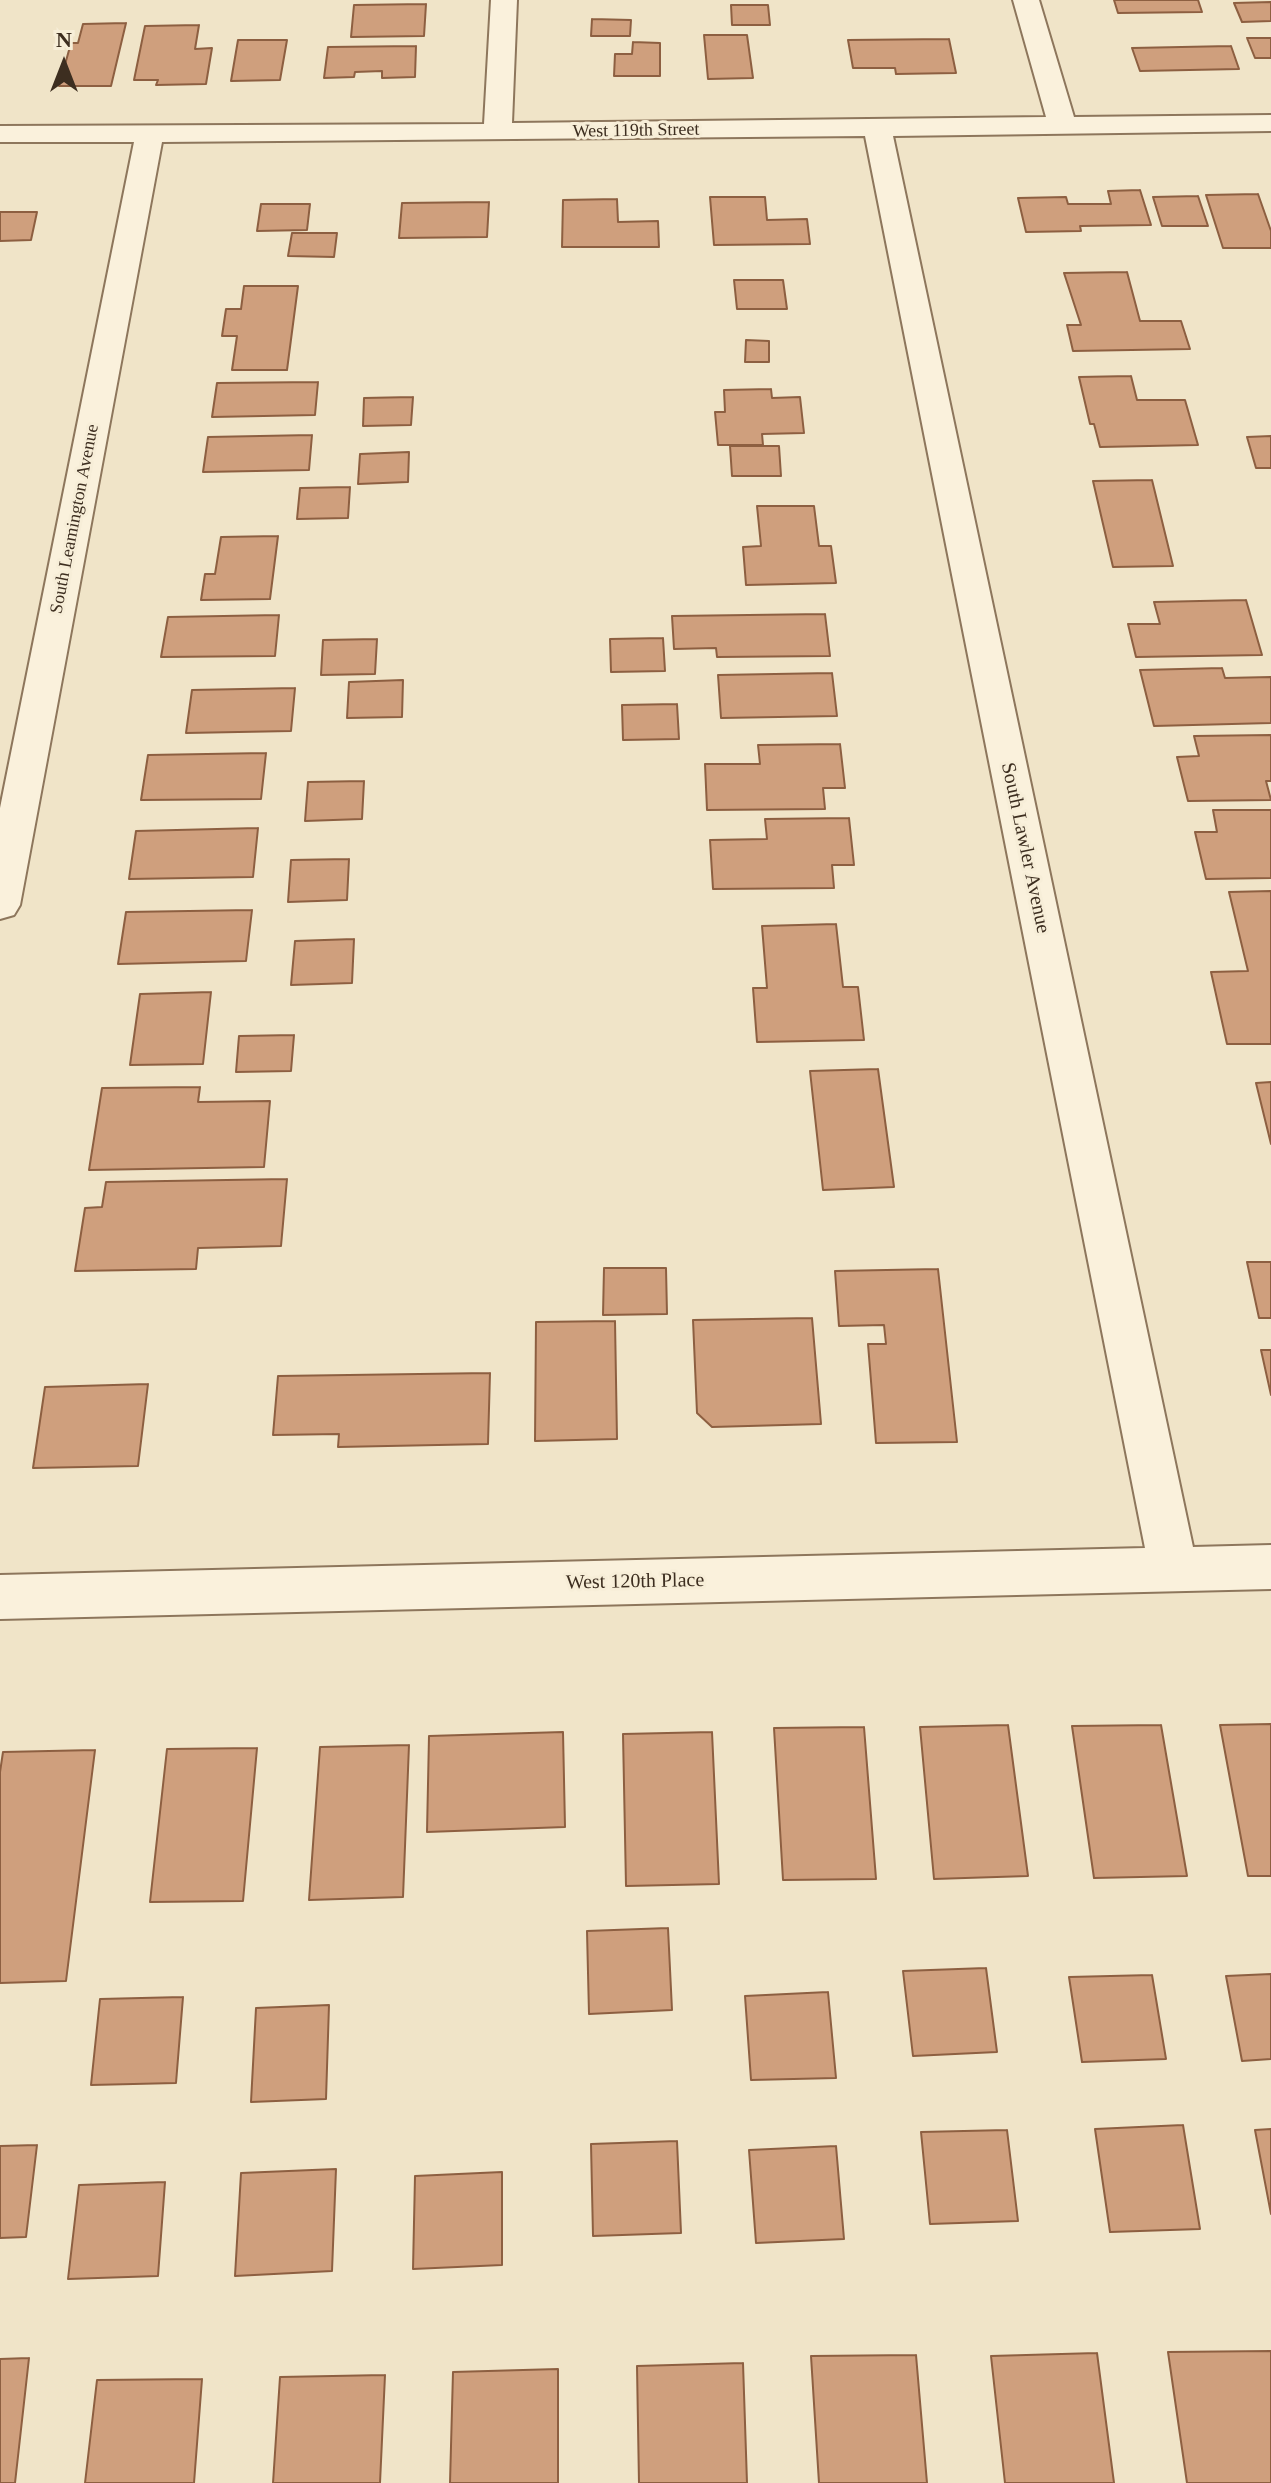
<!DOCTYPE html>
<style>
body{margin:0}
#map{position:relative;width:1271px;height:2483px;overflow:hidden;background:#f0e4c8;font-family:"Times New Roman",serif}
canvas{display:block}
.north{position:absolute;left:24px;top:24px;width:80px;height:80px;-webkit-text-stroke:6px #f7eed8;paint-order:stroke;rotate:0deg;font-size:22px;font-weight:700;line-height:32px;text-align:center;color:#3d2e20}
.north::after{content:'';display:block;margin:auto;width:28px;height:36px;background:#3d2e20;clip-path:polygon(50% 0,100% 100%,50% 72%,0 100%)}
</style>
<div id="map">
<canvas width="1271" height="2483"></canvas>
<div class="north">N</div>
</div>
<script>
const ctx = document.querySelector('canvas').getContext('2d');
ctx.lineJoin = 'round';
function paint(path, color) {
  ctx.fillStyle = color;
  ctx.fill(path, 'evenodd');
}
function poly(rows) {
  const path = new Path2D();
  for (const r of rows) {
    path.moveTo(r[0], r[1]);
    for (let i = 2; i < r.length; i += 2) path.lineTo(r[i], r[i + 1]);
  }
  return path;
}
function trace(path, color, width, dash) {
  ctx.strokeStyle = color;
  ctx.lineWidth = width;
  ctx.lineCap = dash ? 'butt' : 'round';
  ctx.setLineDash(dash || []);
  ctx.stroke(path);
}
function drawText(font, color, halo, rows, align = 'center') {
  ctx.font = font + ' "Times New Roman",serif';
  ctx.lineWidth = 6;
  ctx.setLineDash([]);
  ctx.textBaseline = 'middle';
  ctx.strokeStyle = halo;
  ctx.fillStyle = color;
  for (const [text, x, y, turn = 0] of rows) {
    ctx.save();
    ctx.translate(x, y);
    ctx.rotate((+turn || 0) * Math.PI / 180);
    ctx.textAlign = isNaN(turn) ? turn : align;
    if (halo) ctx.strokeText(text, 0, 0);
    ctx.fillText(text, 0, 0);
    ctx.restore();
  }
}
const building = poly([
 [1114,0,1198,0,1202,12,1118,13,1114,0],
 [1271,2,1271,21,1242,22,1234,3,1271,2],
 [426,4,424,36,351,37,354,5,426,4],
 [731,5,768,5,770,25,732,25,731,5],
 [592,19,631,20,630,36,591,36,592,19],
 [126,23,111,86,59,86,71,43,78,43,83,24,126,23],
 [199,25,195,49,212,48,206,84,156,85,158,80,134,80,145,26,199,25],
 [704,35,747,35,753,78,708,79,704,35],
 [1247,38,1271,38,1271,58,1255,58,1247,38],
 [949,39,956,73,896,74,895,68,853,68,848,40,949,39],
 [238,40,287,40,280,80,231,81,238,40],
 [633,42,660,43,660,76,614,76,615,54,632,54,633,42],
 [416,46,415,77,382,78,382,71,355,72,354,77,324,78,328,47,416,46],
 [1231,46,1239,69,1140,71,1132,48,1231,46],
 [1140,190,1151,225,1080,226,1081,231,1026,232,1018,198,1066,197,1068,204,1111,204,1108,191,1140,190],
 [1258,194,1271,231,1271,248,1223,248,1206,195,1258,194],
 [1198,196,1208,226,1162,226,1153,197,1198,196],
 [710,197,765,197,767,220,807,219,810,244,714,245,710,197],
 [617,199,618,222,658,221,659,247,562,247,563,200,617,199],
 [489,202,487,237,399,238,402,203,489,202],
 [261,204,310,204,307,230,257,231,261,204],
 [0,212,37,212,31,240,0,241,0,212],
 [292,233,337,233,334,257,288,256,292,233],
 [1127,272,1140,321,1181,321,1190,349,1073,351,1067,325,1081,325,1064,273,1127,272],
 [734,280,783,280,787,309,737,309,734,280],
 [244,286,298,286,287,370,232,370,237,336,222,336,226,309,241,309,244,286],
 [746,340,769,341,769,362,745,362,746,340],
 [1131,376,1137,400,1185,400,1198,445,1100,447,1094,424,1090,424,1079,377,1131,376],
 [318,382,315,415,212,417,217,383,318,382],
 [771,389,772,398,800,397,804,433,762,434,763,445,718,445,715,412,725,412,724,390,771,389],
 [413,397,411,425,363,426,364,398,413,397],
 [312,435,309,470,203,472,208,437,312,435],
 [1271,436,1271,468,1256,468,1247,437,1271,436],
 [730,446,779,446,781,476,732,476,730,446],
 [409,452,408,482,358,484,360,454,409,452],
 [1152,480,1173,566,1113,567,1093,481,1152,480],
 [350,487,348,518,297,519,300,488,350,487],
 [757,506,814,506,819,546,831,546,836,583,746,585,743,547,761,546,757,506],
 [278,536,270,599,201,600,205,574,215,574,221,537,278,536],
 [1246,600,1262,655,1136,657,1128,624,1160,624,1154,602,1246,600],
 [825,614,830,656,717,657,716,648,674,649,672,616,825,614],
 [279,615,275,656,161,657,168,617,279,615],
 [663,638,665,671,611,672,610,639,663,638],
 [377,639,375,674,321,675,323,640,377,639],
 [1222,668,1225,678,1271,677,1271,723,1154,726,1140,670,1222,668],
 [832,673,837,716,721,718,718,675,832,673],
 [403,680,402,717,347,718,349,682,403,680],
 [295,688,291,731,186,733,192,690,295,688],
 [677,704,679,739,623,740,622,705,677,704],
 [1271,735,1271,781,1266,781,1271,800,1188,801,1177,757,1199,756,1194,736,1271,735],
 [840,744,845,788,823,788,825,809,707,810,705,764,760,764,758,745,840,744],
 [266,753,261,799,141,800,148,755,266,753],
 [364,781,362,819,305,821,308,782,364,781],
 [1213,810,1271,810,1271,878,1206,879,1195,832,1217,832,1213,810],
 [849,818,854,865,832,865,834,888,713,889,710,840,767,839,765,819,849,818],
 [258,828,253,877,129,879,136,831,258,828],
 [349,859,347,900,288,902,291,860,349,859],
 [1271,891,1271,1044,1227,1044,1211,972,1248,971,1229,892,1271,891],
 [252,910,246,961,118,964,126,912,252,910],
 [836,924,843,987,858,987,864,1040,757,1042,753,988,767,988,762,926,836,924],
 [354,939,352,983,291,985,295,941,354,939],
 [211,992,203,1064,130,1065,140,994,211,992],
 [294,1035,291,1071,236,1072,239,1036,294,1035],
 [878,1069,894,1187,823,1190,810,1071,878,1069],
 [1271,1082,1271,1144,1256,1083,1271,1082],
 [200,1087,198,1102,270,1101,264,1167,89,1170,102,1088,200,1087],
 [287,1179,281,1246,198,1248,196,1269,75,1271,85,1208,102,1207,106,1182,287,1179],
 [1247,1262,1271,1262,1271,1318,1259,1318,1247,1262],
 [604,1268,666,1268,667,1314,603,1315,604,1268],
 [938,1269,957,1442,876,1443,868,1344,886,1344,884,1325,839,1326,835,1271,938,1269],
 [812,1318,821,1424,712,1427,697,1413,693,1320,812,1318],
 [615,1321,617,1439,535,1441,536,1322,615,1321],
 [1261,1350,1271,1350,1271,1395,1261,1350],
 [490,1373,488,1444,338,1447,339,1434,273,1435,278,1376,490,1373],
 [148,1384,138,1466,33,1468,45,1387,148,1384],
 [1271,1724,1271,1876,1248,1876,1220,1725,1271,1724],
 [1008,1725,1028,1876,934,1879,920,1727,1008,1725],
 [1161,1725,1187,1876,1094,1878,1072,1726,1161,1725],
 [864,1727,876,1879,783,1880,774,1728,864,1727],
 [563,1732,565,1827,427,1832,429,1736,563,1732],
 [712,1732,719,1884,626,1886,623,1734,712,1732],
 [409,1745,403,1897,309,1900,320,1747,409,1745],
 [257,1748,243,1901,150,1902,167,1749,257,1748],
 [95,1750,66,1981,0,1983,0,1772,3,1752,95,1750],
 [668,1928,672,2010,589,2014,587,1931,668,1928],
 [986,1968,997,2052,913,2056,903,1971,986,1968],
 [1271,1974,1271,2059,1242,2061,1226,1976,1271,1974],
 [1152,1975,1166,2059,1082,2062,1069,1977,1152,1975],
 [828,1992,836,2078,751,2080,745,1996,828,1992],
 [183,1997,176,2083,91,2085,100,1999,183,1997],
 [329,2005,326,2099,251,2102,256,2008,329,2005],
 [1183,2125,1200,2229,1110,2232,1095,2129,1183,2125],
 [1271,2129,1271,2214,1255,2130,1271,2129],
 [1007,2130,1018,2221,930,2224,921,2132,1007,2130],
 [677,2141,681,2233,593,2236,591,2144,677,2141],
 [37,2145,26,2237,0,2238,0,2146,37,2145],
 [836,2146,844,2239,756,2243,749,2150,836,2146],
 [336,2169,332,2271,235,2276,241,2173,336,2169],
 [502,2172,502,2265,413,2269,415,2176,502,2172],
 [165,2182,158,2276,68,2279,79,2185,165,2182],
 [1271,2351,1271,2483,1187,2483,1168,2352,1271,2351],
 [1097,2353,1114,2483,1005,2483,991,2356,1097,2353],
 [916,2355,927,2483,819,2483,811,2356,916,2355],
 [29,2358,15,2483,0,2483,0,2359,29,2358],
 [743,2363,747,2483,639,2483,637,2366,743,2363],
 [558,2369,558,2483,450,2483,453,2372,558,2369],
 [385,2375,380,2483,273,2483,280,2377,385,2375],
 [202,2379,194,2483,85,2483,97,2380,202,2379]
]);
const minor = poly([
 [491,0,517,0,512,123,1046,117,1013,0,1039,0,1074,117,1271,115,1271,131,893,136,1193,1547,1271,1545,1271,1589,0,1619,0,1575,1145,1548,865,136,162,142,20,905,14,915,0,919,0,808,134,142,0,142,0,126,484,124,491,0]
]);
const farStreetnames = [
 ["West 119th Street",636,131,-1],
 ["South Leamington Avenue",75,519,-79]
];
const streetNames = [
 ["South Lawler Avenue",1025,848,78],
 ["West 120th Place",635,1582,-1]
];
paint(building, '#cf9f7d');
trace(building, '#8d5f41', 2);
trace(minor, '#8d765c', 4);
paint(minor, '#faf1dc');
drawText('18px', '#3d2e20', '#f7eed8', farStreetnames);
drawText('20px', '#3d2e20', '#f7eed8', streetNames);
</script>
